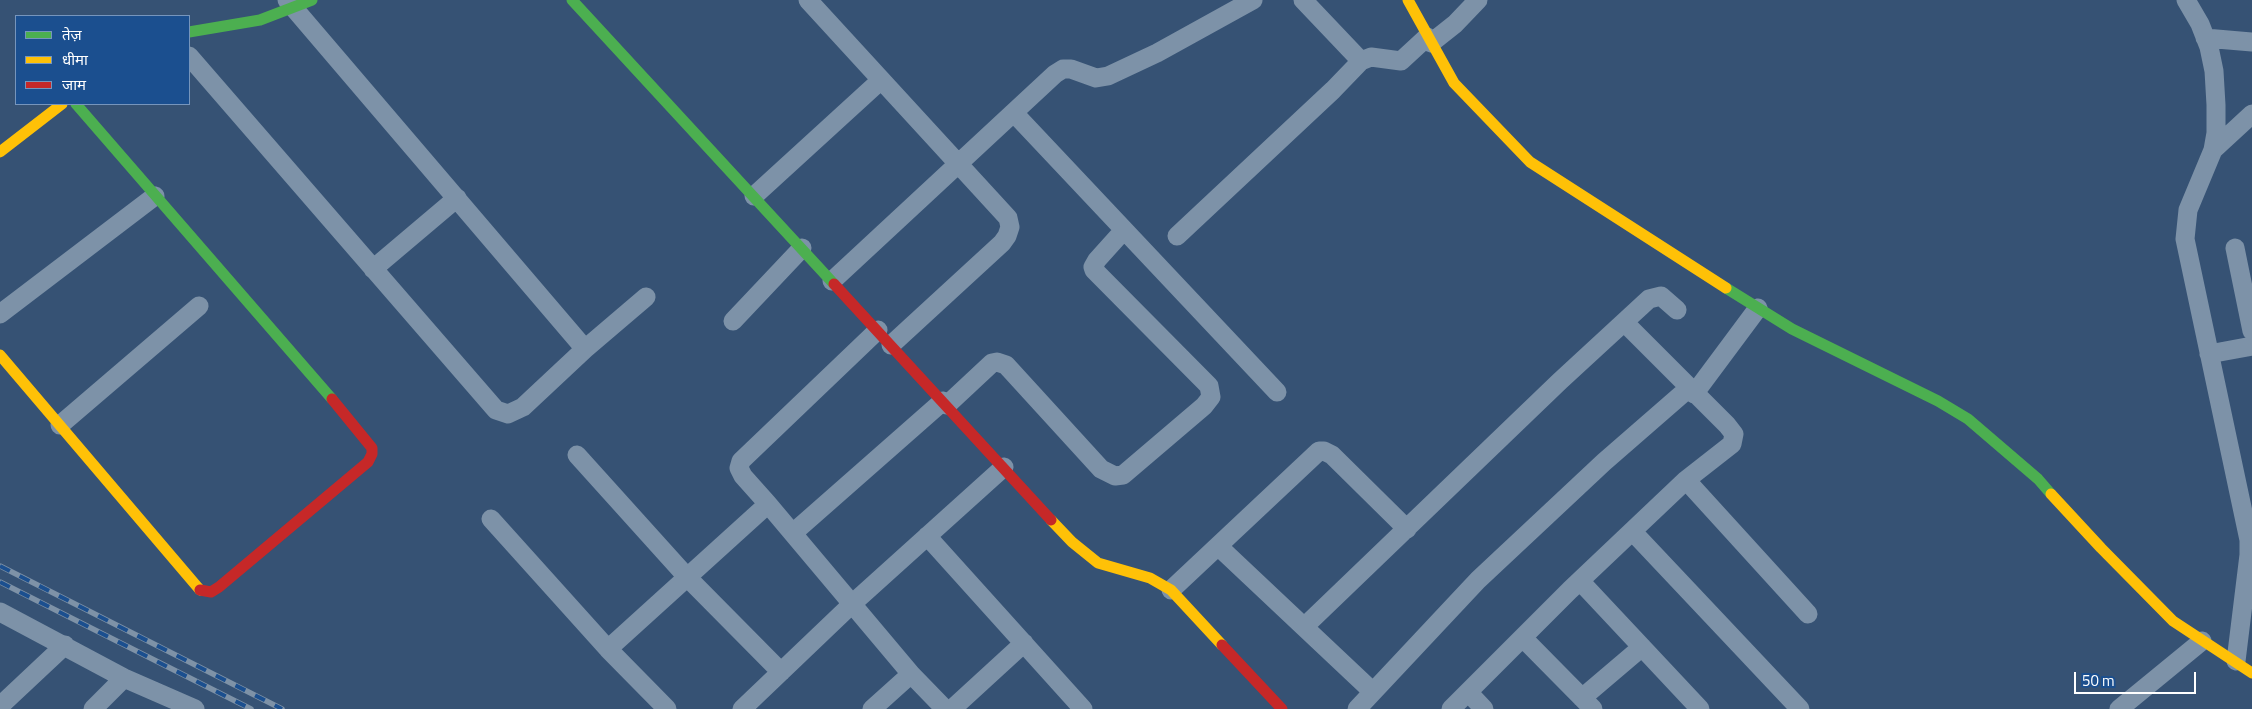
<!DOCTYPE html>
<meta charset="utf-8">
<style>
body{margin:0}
#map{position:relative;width:2252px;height:709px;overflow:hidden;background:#365274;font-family:"Titillium Web","Noto Sans Devanagari",sans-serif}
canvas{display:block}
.legend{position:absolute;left:15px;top:15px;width:175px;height:90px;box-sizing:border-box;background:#1b4f8f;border:1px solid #7695bc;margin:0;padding:6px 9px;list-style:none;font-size:15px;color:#fff}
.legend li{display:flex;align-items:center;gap:10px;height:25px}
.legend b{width:25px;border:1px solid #7695bc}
.scale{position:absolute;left:2074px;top:672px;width:122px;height:22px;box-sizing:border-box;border:2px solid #fff;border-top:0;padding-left:6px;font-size:15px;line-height:18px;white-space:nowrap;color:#fff;-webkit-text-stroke:4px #1b4f8f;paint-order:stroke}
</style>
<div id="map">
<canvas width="2252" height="709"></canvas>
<ul class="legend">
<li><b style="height:6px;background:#4caf50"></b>तेज़</li>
<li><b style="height:6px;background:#ffc107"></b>धीमा</li>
<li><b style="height:6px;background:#c62828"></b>जाम</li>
</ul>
<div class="scale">50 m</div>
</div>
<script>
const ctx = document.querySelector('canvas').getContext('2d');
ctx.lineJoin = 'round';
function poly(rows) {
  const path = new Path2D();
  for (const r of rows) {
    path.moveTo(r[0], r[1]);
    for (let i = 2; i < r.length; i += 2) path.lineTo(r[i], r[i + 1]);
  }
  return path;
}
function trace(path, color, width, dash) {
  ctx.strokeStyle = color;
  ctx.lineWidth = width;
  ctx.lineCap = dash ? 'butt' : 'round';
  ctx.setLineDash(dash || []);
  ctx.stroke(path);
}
const street = poly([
 [287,0,585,349],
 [808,0,1008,218,1010,227,1007,236,1002,243,891,345],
 [1303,0,1361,61],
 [2186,0,2200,24,2209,47,2214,71,2216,105,2216,133,2213,150,2188,210,2185,239,2249,540,2249,555,2236,661],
 [2205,38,2252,42],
 [1431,43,1455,24,1478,0],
 [189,56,496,410,508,414,523,407,585,349,646,297],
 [1014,113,1277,392],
 [2213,150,2252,114],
 [754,196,881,80],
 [1177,236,1333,90,1361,61,1371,57,1401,61,1427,37],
 [2235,248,2252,331],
 [373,269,457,198],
 [832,281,1055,74,1063,69,1071,69,1096,78,1108,76,1157,53,1253,0],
 [0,314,155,196],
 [733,321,802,248],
 [2209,354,2252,346],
 [1694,394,1758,308],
 [947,405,992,363,997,362,1006,365,1101,469,1115,476,1123,475,1204,406,1211,397,1209,386,1094,270,1093,267,1097,260,1124,230],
 [60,425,199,306],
 [577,455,687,577,781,672],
 [1686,480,1808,614],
 [768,504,911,674,945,709],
 [491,519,608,649],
 [1633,532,1800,709],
 [793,533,943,401],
 [927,536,1083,709],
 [1218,546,1373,692],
 [1580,581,1700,709],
 [1171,590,1319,451,1324,451,1332,455,1407,529],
 [0,612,124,678,195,709],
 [1304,627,1560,381,1649,299,1661,296,1677,310],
 [1523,638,1593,709],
 [1468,692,1484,709],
 [1582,698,1642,647],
 [0,706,65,645],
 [93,709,124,678],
 [667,709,608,649,768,504,743,476,739,468,741,461,878,330],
 [742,709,852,604,1004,467],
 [872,709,911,674],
 [952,709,1024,643],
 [1357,709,1478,580,1604,462,1689,388],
 [1451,709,1570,590,1686,480,1732,444,1734,434,1727,425,1624,322],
 [2119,709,2202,641]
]);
const fast = poly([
 [572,0,834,284],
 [189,32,260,20,312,0],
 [76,104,332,399],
 [1726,288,1792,329,1938,401,1968,419,2038,479,2051,494]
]);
const slow = poly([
 [1408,0,1454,83,1530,162,1726,288],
 [0,152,62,104],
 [0,355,200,590],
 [2051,494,2101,548,2173,621,2252,673],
 [1051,520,1072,542,1098,563,1150,578,1171,590,1222,645]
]);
const jam = poly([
 [834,284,1051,520],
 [200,590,211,592,219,587,368,462,372,454,372,448,332,399],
 [1222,645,1282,709]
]);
const rail = poly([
 [0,566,282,709],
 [0,582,251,709]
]);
trace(street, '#7d92a8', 19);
trace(fast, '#4caf50', 11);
trace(slow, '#ffc107', 11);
trace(jam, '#c62828', 11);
trace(rail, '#7e92a7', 5.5);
trace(rail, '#1b4f8f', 4, [11]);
</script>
